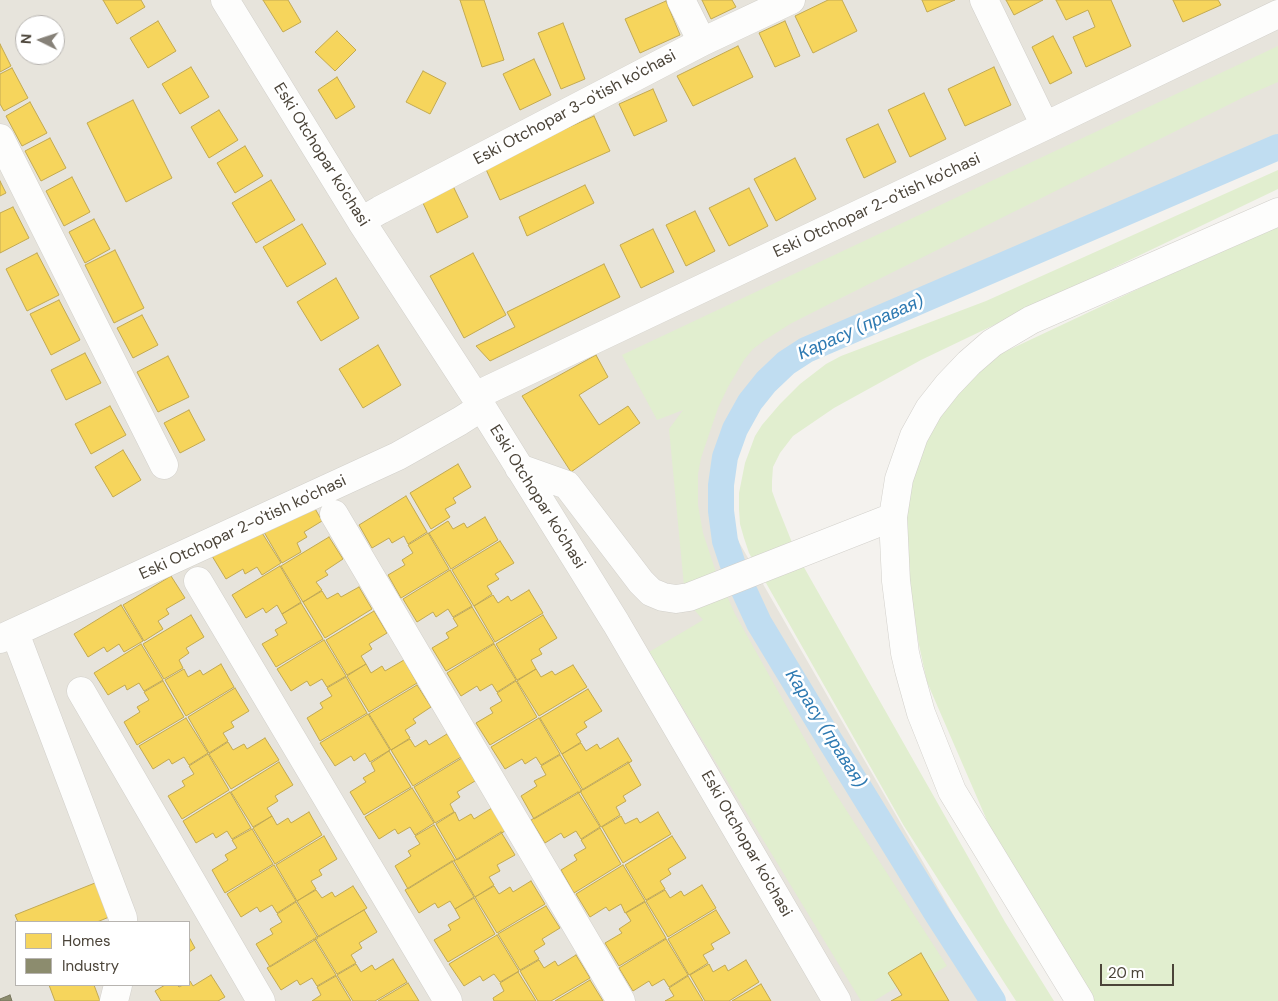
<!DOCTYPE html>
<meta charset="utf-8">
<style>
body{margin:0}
#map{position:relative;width:1278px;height:1001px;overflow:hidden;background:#f4f2ee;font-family:"DM Sans",sans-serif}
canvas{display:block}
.legend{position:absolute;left:15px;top:921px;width:175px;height:65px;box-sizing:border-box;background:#fff;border:1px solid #b7b4b0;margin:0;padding:6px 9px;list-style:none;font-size:15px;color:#4b4439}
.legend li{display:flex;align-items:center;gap:10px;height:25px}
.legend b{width:25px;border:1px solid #b7b4b0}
.north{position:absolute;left:15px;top:15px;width:50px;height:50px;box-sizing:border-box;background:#fff;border:1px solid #b7b4b0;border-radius:50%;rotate:274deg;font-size:14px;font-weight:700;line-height:20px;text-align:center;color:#4b4439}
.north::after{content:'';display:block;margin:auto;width:18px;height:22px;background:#868178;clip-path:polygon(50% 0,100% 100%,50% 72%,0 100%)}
.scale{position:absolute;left:1100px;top:964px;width:74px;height:22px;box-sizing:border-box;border:2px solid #4b4439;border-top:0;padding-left:6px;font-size:15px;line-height:18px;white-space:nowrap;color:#4b4439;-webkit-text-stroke:4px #fff;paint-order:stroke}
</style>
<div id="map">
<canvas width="1278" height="1001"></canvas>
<ul class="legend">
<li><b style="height:14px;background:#f6d55c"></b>Homes</li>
<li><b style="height:14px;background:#8c8c6e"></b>Industry</li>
</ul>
<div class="north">N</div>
<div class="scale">20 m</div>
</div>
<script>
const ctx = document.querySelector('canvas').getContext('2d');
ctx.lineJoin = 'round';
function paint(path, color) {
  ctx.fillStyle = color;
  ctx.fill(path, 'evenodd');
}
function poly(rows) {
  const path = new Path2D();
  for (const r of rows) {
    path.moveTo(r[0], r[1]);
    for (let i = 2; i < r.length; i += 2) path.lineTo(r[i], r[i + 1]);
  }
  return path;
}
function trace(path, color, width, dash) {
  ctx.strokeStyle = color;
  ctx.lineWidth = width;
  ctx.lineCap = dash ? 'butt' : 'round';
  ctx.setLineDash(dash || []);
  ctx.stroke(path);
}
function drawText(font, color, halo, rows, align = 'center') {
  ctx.font = font + ' "DM Sans",sans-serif';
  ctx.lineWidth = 5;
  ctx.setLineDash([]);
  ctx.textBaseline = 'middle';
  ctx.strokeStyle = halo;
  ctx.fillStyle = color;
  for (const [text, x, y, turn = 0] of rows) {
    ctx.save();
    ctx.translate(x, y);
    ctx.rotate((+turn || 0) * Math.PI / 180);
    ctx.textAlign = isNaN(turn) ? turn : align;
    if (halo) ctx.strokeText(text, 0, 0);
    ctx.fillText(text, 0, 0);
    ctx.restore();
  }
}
const residential = poly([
 [0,0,1278,0,1278,147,806,350,786,363,766,382,750,402,735,429,725,457,721,485,721,511,1003,1001,0,1001],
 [25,25,55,25,55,55,25,55],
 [16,922,189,922,189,985,16,985]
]);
const green = poly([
 [1278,46,1278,82,1246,96,841,298,790,324,765,340,753,349,744,360,728,387,718,408,701,458,698,474,698,505,703,533,715,569,735,614,832,788,947,966,933,974,921,953,889,972,897,987,874,1001,861,1001,649,652,703,620,692,607,684,586,669,429,683,410,657,420,622,355],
 [1278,170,1278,189,921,360,834,408,793,436,780,453,773,467,772,481,772,491,777,505,797,555,1005,922,1054,1001,1016,1001,904,826,749,553,744,538,740,524,739,509,739,493,745,463,755,436,762,425,780,404,800,384,826,364,841,356,986,301],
 [1278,227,1278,1001,1092,1001,995,839,927,682,919,645,912,603,907,551,907,517,917,453,944,402,998,355,1153,282]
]);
const homes = poly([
 [103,0,141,0,145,7,117,24,103,0],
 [263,0,288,0,301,22,283,32,263,0],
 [460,0,484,0,504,60,482,67,460,0],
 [702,0,732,0,736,7,711,19,702,0],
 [828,0,842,0,857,31,813,53,795,16,828,0],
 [922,0,955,0,927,12,922,0],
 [1006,0,1043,0,1014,15,1006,0],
 [1056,0,1111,0,1131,46,1086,67,1073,37,1095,27,1088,10,1066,20,1056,0],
 [1173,0,1218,0,1221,5,1183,22,1173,0],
 [666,1,680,35,640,53,625,19,666,1],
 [158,21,176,51,148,68,130,38,158,21],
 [785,21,800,56,775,67,759,33,785,21],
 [563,23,585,79,561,89,538,33,563,23],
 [337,31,356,50,335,71,315,52,337,31],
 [1053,36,1072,73,1050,84,1032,47,1053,36],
 [0,44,11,66,0,72,0,44],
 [738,46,753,77,693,106,677,76,738,46],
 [534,59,551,95,520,110,503,74,534,59],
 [191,67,209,97,180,114,162,84,191,67],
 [994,67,1011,105,965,126,948,89,994,67],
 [12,68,28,98,4,111,0,104,0,74,12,68],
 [423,71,446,83,430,114,406,102,423,71],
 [337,77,355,107,336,119,318,90,337,77],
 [653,89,667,121,634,136,619,104,653,89],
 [924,93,946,139,910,157,888,110,924,93],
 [133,100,172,178,126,202,87,123,133,100],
 [30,102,47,133,22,146,6,116,30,102],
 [219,110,238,140,209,158,191,127,219,110],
 [594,116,610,151,500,200,484,165,594,116],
 [878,124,896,162,864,178,846,139,878,124],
 [50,138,66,168,41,181,25,151,50,138],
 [245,146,263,176,235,193,217,163,245,146],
 [795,158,816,199,776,221,754,179,795,158],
 [72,177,90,212,64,226,46,191,72,177],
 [271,180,295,220,256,243,232,203,271,180],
 [0,181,6,193,0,196,0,181],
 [585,185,594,203,527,236,519,217,585,185],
 [453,186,468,217,437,233,422,201,453,186],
 [749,188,768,226,729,246,709,208,749,188],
 [13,207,29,238,0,253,0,213,13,207],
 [695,211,715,251,686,266,666,225,695,211],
 [94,219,110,249,85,263,69,232,94,219],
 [302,224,326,264,287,287,263,247,302,224],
 [653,229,674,272,641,288,620,245,653,229],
 [115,250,144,308,114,323,85,265,115,250],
 [37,253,59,295,27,311,6,269,37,253],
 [473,253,506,315,464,338,430,276,473,253],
 [604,264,620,297,490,361,476,346,515,327,507,312,604,264],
 [336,278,359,318,321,341,297,302,336,278],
 [59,300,80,340,51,355,30,314,59,300],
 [142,315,158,345,133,358,117,328,142,315],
 [378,345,401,385,363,408,339,369,378,345],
 [85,353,101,383,66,400,51,370,85,353],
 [596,355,608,377,579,395,599,425,628,406,640,423,571,472,522,396,596,355],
 [168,356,189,397,158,412,137,372,168,356],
 [110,406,126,435,91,454,75,424,110,406],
 [189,410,205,440,180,453,164,423,189,410],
 [123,450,141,480,113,497,95,467,123,450],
 [458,464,471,487,453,498,456,503,445,509,450,517,431,529,410,493,458,464],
 [406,496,427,532,408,544,404,536,392,543,389,538,372,548,359,525,406,496],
 [309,498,322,521,304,532,307,537,297,543,301,552,282,563,261,527,309,498],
 [485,517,498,540,451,569,429,533,448,521,453,529,464,523,467,528,485,517],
 [259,528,281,563,262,575,257,567,245,574,243,569,226,579,212,556,259,528],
 [428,533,449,569,401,598,388,575,405,565,402,560,413,553,408,545,428,533],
 [329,537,343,559,325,571,328,575,316,582,322,590,303,602,281,566,329,537],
 [500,541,514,563,495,574,499,579,487,586,492,594,474,606,452,570,500,541],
 [280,566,301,602,282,614,277,605,266,613,263,608,246,618,232,595,280,566],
 [450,570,472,606,453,617,448,609,436,617,433,612,417,622,403,599,450,570],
 [171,576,185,598,166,609,169,614,158,621,163,629,144,641,123,605,171,576],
 [359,587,372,609,325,638,303,602,322,591,327,599,338,593,341,597,359,587],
 [529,590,543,613,495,642,474,606,493,595,498,603,508,596,511,601,529,590],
 [301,603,323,639,276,667,262,644,278,635,275,630,287,623,282,614,301,603],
 [121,605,143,641,124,652,119,644,107,652,104,647,88,657,74,634,121,605],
 [472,607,494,643,446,671,432,648,449,638,446,633,458,626,453,618,472,607],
 [374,611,387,633,369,644,372,649,361,656,366,664,347,675,326,640,374,611],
 [191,615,204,637,186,648,189,653,179,660,183,668,164,679,143,644,191,615],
 [543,615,557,638,539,649,542,654,531,660,536,669,517,680,496,644,543,615],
 [324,640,346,676,327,687,322,679,310,686,307,681,291,691,277,669,324,640],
 [141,644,163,680,144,691,139,683,127,690,125,685,108,695,94,673,141,644],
 [494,644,516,680,497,692,492,684,480,691,477,686,461,696,447,673,494,644],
 [404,660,417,683,369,712,347,676,366,664,371,673,382,666,385,671,404,660],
 [221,664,234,687,186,716,165,680,184,669,188,677,200,670,203,675,221,664],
 [573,665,587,687,539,716,517,681,536,669,541,677,552,671,555,675,573,665],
 [346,677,367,713,320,741,307,718,323,708,320,703,332,696,327,688,346,677],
 [163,681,184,717,137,745,124,722,140,712,137,707,149,700,144,692,163,681],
 [516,681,537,717,490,745,476,723,493,713,490,708,502,701,497,693,516,681],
 [417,685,431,707,413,719,416,723,405,730,410,738,391,750,369,714,417,685],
 [235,688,249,711,231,722,234,727,223,733,228,741,209,753,188,717,235,688],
 [588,689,602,711,584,722,587,727,576,734,581,742,562,754,540,718,588,689],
 [368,714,390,750,370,762,365,753,354,761,351,756,335,766,320,743,368,714],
 [186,718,208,753,189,765,184,757,172,764,169,759,153,769,139,746,186,718],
 [539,718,560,754,541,765,536,757,525,764,522,759,505,769,491,747,539,718],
 [447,734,461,757,413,786,391,750,410,739,415,747,426,740,429,745,447,734],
 [265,738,279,760,231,789,209,754,228,742,233,750,244,744,247,749,265,738],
 [618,738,632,761,583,790,562,754,581,743,586,751,597,744,600,749,618,738],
 [389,751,411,787,364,815,350,792,366,782,363,778,375,771,371,763,389,751],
 [208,754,229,790,182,819,168,796,185,786,182,781,194,774,189,766,208,754],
 [560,755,582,791,534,819,521,796,537,786,534,781,546,775,541,766,560,755],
 [462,758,475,781,457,792,460,797,450,804,454,812,435,823,414,787,462,758],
 [279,762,293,785,275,796,278,801,267,808,272,816,253,827,231,792,279,762],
 [628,762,641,785,623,796,626,801,616,807,620,815,601,827,580,791,628,762],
 [412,788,434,823,415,835,410,827,398,834,395,829,379,839,365,817,412,788],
 [230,792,251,828,232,839,227,831,216,838,213,833,196,843,183,821,230,792],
 [578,792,600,827,581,839,576,831,564,838,561,833,545,843,531,820,578,792],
 [492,808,505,831,457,860,436,824,455,812,459,821,471,814,474,819,492,808],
 [309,812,322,835,275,864,253,828,272,816,277,825,288,818,291,823,309,812],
 [658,812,671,834,623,863,602,827,621,816,625,824,637,818,640,823,658,812],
 [434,825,455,860,408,889,395,866,411,856,408,851,420,844,415,836,434,825],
 [600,828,621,864,574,893,561,870,577,860,574,855,586,848,581,840,600,828],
 [252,829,273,864,225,893,212,870,228,860,225,855,237,848,232,840,252,829],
 [501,832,515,855,497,865,500,871,489,877,494,885,475,897,454,861,501,832],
 [324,836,337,859,319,870,322,875,311,881,316,889,297,901,276,865,324,836],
 [672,836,686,858,668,869,671,874,660,881,665,889,646,900,625,865,672,836],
 [452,861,474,897,455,909,450,901,438,908,435,903,419,913,405,890,452,861],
 [274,865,296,901,277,913,272,905,260,912,257,907,241,917,227,894,274,865],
 [623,865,645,901,625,913,621,904,609,911,606,907,590,917,576,894,623,865],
 [100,881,114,915,97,922,18,922,15,915,100,881],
 [531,881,545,904,497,933,475,897,494,886,499,894,510,887,513,892,531,881],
 [702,885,716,908,668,937,646,901,665,890,670,898,681,891,684,896,702,885],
 [353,886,367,908,319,937,297,901,316,890,322,898,332,892,335,897,353,886],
 [474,898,495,934,448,962,434,940,451,930,448,925,460,918,455,909,474,898],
 [296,902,318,938,270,967,256,944,273,934,270,929,282,922,277,914,296,902],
 [645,902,666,938,619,966,605,943,622,933,619,929,631,921,626,913,645,902],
 [546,906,560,928,542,939,545,944,534,951,539,959,520,970,498,934,546,906],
 [364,910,377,932,359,943,362,948,351,955,356,963,337,974,315,938,364,910],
 [716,910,730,933,711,944,714,949,703,955,708,963,689,975,668,939,716,910],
 [497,935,519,971,500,982,494,974,483,981,480,976,464,986,449,964,497,935],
 [189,937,195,948,189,952,189,937],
 [314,939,336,975,317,986,312,978,300,985,297,980,281,990,267,968,314,939],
 [666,939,688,975,669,987,664,979,652,986,649,981,633,991,619,968,666,939],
 [921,953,949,1001,891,1001,902,995,888,973,921,953],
 [576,955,590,978,551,1001,538,1001,520,971,539,960,544,968,555,961,558,966,576,955],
 [393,959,407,982,375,1001,353,1001,337,975,356,964,361,972,372,965,375,970,393,959],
 [746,960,759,982,729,1001,705,1001,690,975,709,964,713,972,725,965,728,971,746,960],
 [518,972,536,1001,494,1001,493,998,504,991,500,983,518,972],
 [211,975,225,997,218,1001,161,1001,155,991,165,985,177,985,179,987,183,985,189,985,189,981,190,981,193,986,211,975],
 [336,976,351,1001,312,1001,321,995,317,987,336,976],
 [688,976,703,1001,665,1001,674,996,669,988,688,976],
 [590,980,603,1001,555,1001,590,980],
 [408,983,419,1001,378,1001,408,983],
 [761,984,771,1001,732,1001,761,984],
 [49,985,94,985,100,1001,55,1001,49,985]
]);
const industry = poly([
 [10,995,12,1001,0,1001,0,999,10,995]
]);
const canal = poly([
 [993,1001,937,914,829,739,759,623,735,571,725,541,721,511,721,485,725,457,735,429,750,402,766,382,786,363,806,350,1278,147]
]);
const minor = poly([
 [225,0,361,221,475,396,616,623,837,1001],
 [681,0,702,42],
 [984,0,1045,126],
 [0,138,164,465],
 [361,221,380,210,702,42,791,0],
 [475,396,1045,126,1278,14],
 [519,468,567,485,641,582,651,592,663,597,676,599,689,597,893,517],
 [334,514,621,1001],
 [198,581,448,1001],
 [15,633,123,918,123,922],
 [0,639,398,456,460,421,482,407],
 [81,691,261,1001],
 [114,1001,118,985],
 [1080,1001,952,791,921,713,909,670,905,653,896,581,893,517,899,479,914,436,929,409,948,385,969,363,992,343,1031,320,1278,212]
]);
const streetNames = [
 ["Eski Otchopar 3-o'tish ko'chasi",575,108,-28],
 ["Eski Otchopar ko'chasi",321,155,58],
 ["Eski Otchopar 2-o'tish ko'chasi",877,206,-25],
 ["Eski Otchopar ko'chasi",537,497,58],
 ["Eski Otchopar 2-o'tish ko'chasi",243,528,-25],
 ["Eski Otchopar ko'chasi",746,844,60]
];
const waterNames = [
 ["Карасу (правая)",861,328,-24],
 ["Карасу (правая)",825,729,58]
];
paint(residential, '#e7e4dc');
paint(green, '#e1eecf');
paint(homes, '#f6d55c');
trace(homes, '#c3aa52', 1);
paint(industry, '#8c8c6e');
trace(industry, '#78765e', 1);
trace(canal, '#c0ddf1', 26);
trace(minor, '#d2d0cb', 29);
trace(minor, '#fdfdfc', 28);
drawText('16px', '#4b4439', '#fff', streetNames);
drawText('italic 18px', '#2e7ab2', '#fff', waterNames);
</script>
